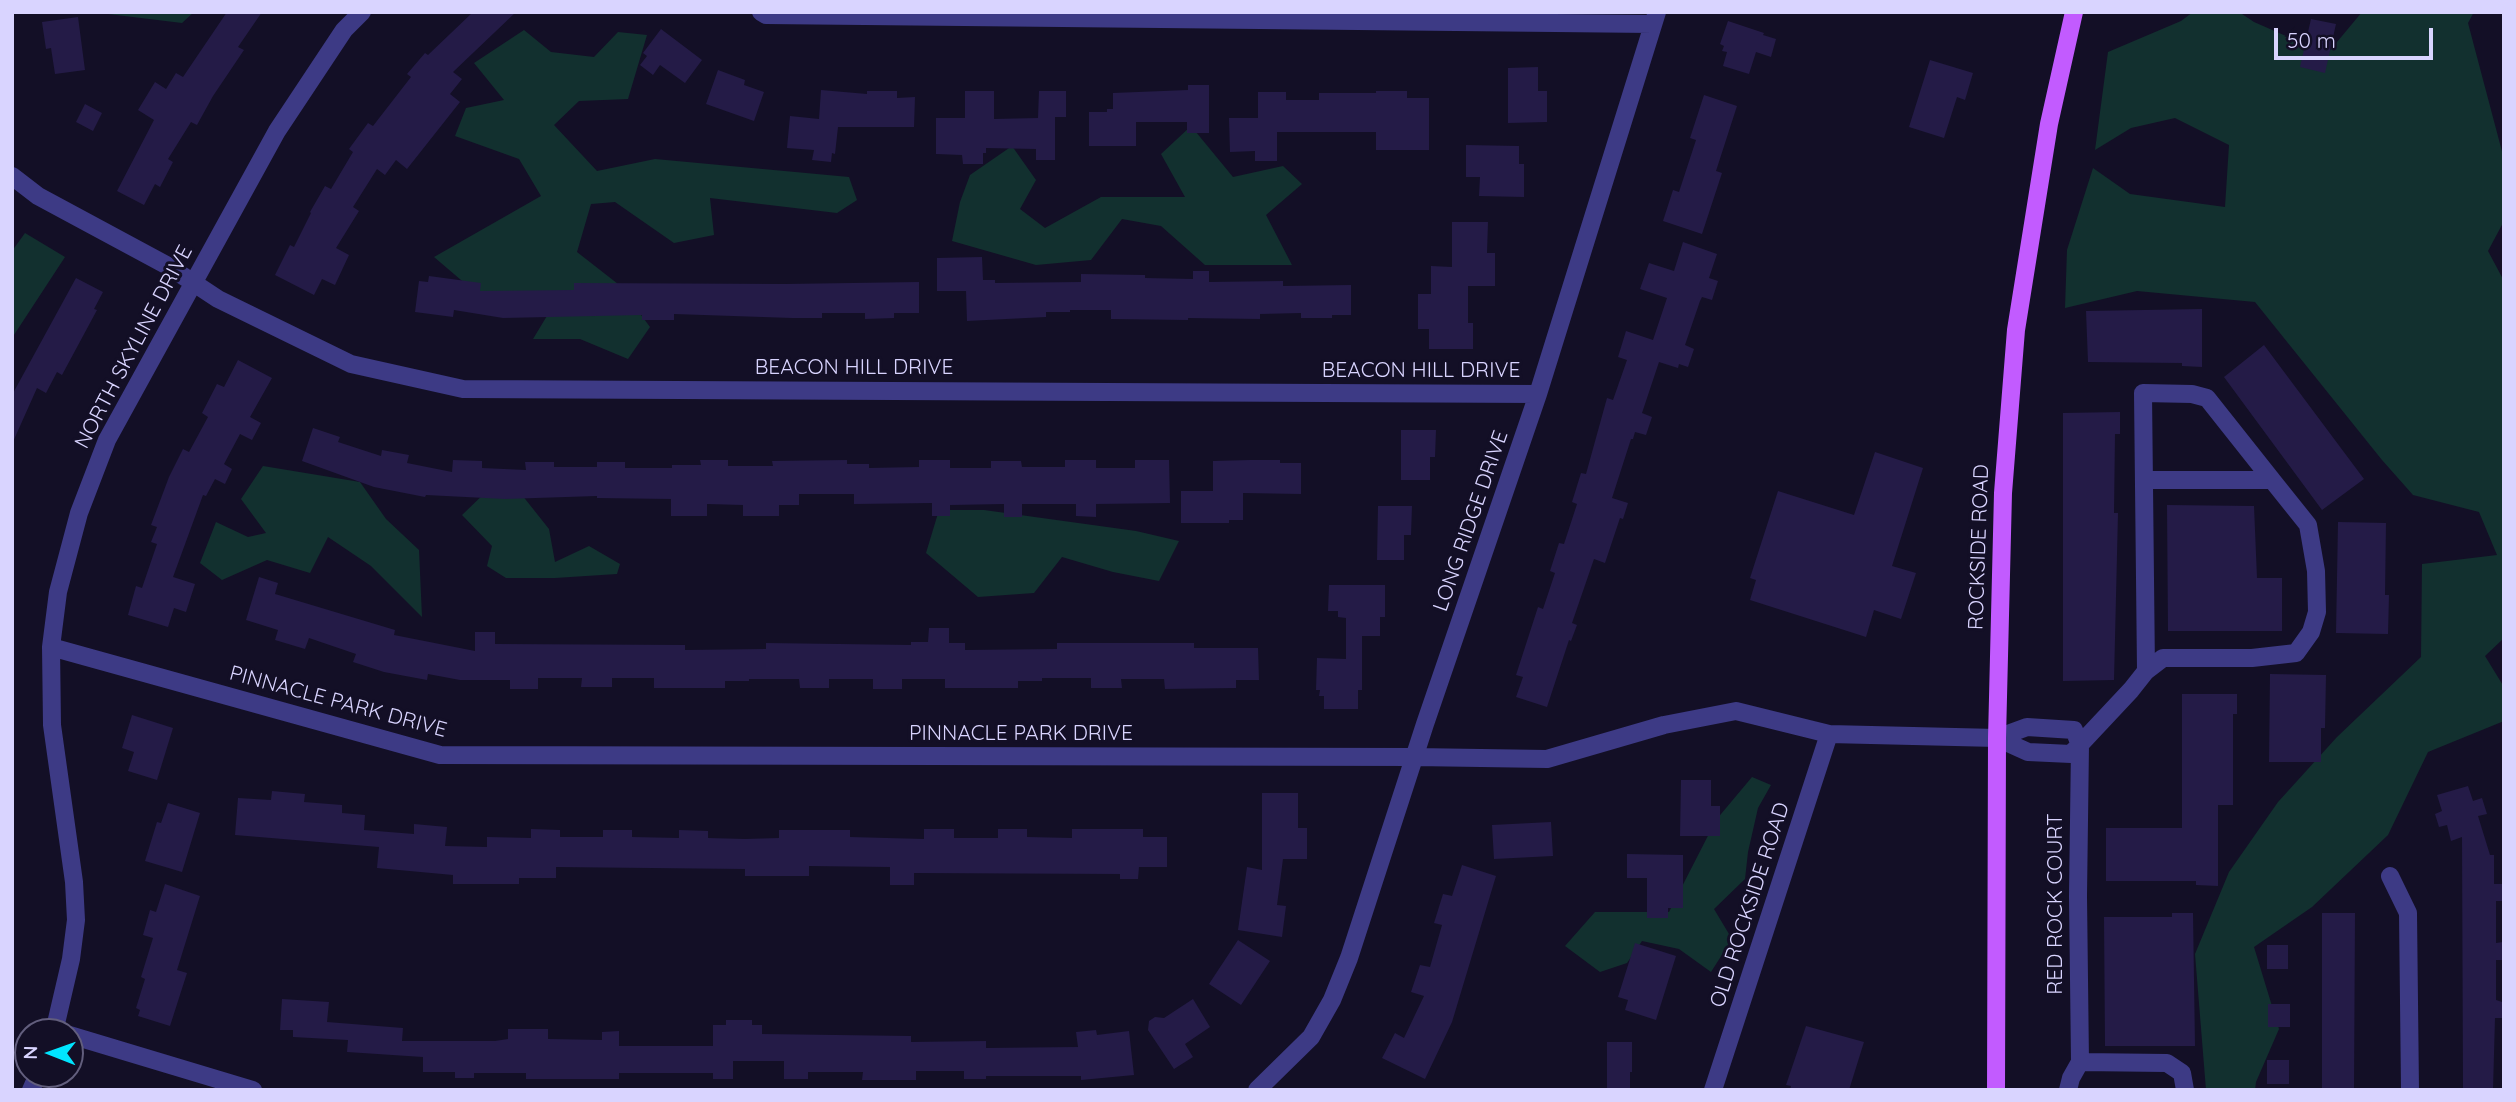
<!DOCTYPE html>
<style>
body{margin:0}
#map{position:relative;width:2516px;height:1102px;overflow:hidden;background:#130f26;font-family:Quicksand,sans-serif}
canvas{display:block}
.frame{position:absolute;inset:0;border:14px solid #d9d4ff;pointer-events:none}
.north{position:absolute;left:14px;top:1018px;width:70px;height:70px;box-sizing:border-box;background:#130f26;border:2px solid #625e7d;border-radius:50%;rotate:271deg;font-size:19px;font-weight:700;line-height:28px;text-align:center;color:#d9d4ff}
.north::after{content:'';display:block;margin:auto;width:24px;height:32px;background:#00e5ff;clip-path:polygon(50% 0,100% 100%,50% 72%,0 100%)}
.scale{position:absolute;left:2274px;top:28px;width:159px;height:32px;box-sizing:border-box;border:4px solid #d9d4ff;border-top:0;padding-left:9px;font-size:21px;line-height:24px;white-space:nowrap;color:#d9d4ff;-webkit-text-stroke:5px #130f26;paint-order:stroke}
</style>
<div id="map">
<canvas width="2516" height="1102"></canvas>
<div class="frame"></div>
<div class="north">N</div>
<div class="scale">50 m</div>
</div>
<script>
const ctx = document.querySelector('canvas').getContext('2d');
ctx.lineJoin = 'round';
function paint(path, color) {
  ctx.fillStyle = color;
  ctx.fill(path, 'evenodd');
}
function poly(rows) {
  const path = new Path2D();
  for (const r of rows) {
    path.moveTo(r[0], r[1]);
    for (let i = 2; i < r.length; i += 2) path.lineTo(r[i], r[i + 1]);
  }
  return path;
}
function trace(path, color, width, dash) {
  ctx.strokeStyle = color;
  ctx.lineWidth = width;
  ctx.lineCap = dash ? 'butt' : 'round';
  ctx.setLineDash(dash || []);
  ctx.stroke(path);
}
function drawText(font, color, halo, rows, align = 'center') {
  ctx.font = font + ' Quicksand,sans-serif';
  ctx.lineWidth = 6;
  ctx.setLineDash([]);
  ctx.textBaseline = 'middle';
  ctx.strokeStyle = halo;
  ctx.fillStyle = color;
  for (const [text, x, y, turn = 0] of rows) {
    ctx.save();
    ctx.translate(x, y);
    ctx.rotate((+turn || 0) * Math.PI / 180);
    ctx.textAlign = isNaN(turn) ? turn : align;
    if (halo) ctx.strokeText(text, 0, 0);
    ctx.fillText(text, 0, 0);
    ctx.restore();
  }
}
const green = poly([
 [107,12,194,12,182,23,108,14],
 [2193,12,2239,12,2254,22,2327,54,2362,12,2474,12,2468,23,2504,159,2504,221,2488,251,2504,281,2504,638,2485,656,2504,687,2504,721,2428,752,2388,835,2312,907,2254,947,2279,1029,2256,1082,2255,1090,2206,1090,2195,954,2229,872,2278,802,2337,737,2421,657,2422,564,2497,555,2479,512,2413,495,2382,460,2255,302,2137,291,2065,308,2067,250,2093,168,2130,194,2225,207,2229,145,2175,118,2131,128,2095,150,2108,52,2181,21],
 [524,30,551,52,594,57,618,32,647,35,628,99,579,101,554,125,597,171,655,159,849,177,857,200,837,213,710,198,714,235,674,243,615,202,591,204,577,252,618,284,650,327,628,359,580,339,533,339,559,296,495,309,434,257,541,196,519,159,455,136,466,108,504,100,474,63],
 [1191,126,1233,177,1283,166,1302,184,1266,215,1292,265,1205,265,1161,226,1122,219,1091,260,1036,265,952,241,960,202,970,175,1012,146,1036,180,1020,209,1045,228,1101,197,1185,197,1161,154],
 [25,233,65,257,12,338,12,251],
 [263,466,360,482,386,519,419,550,422,617,371,566,328,537,310,573,267,560,222,580,200,563,216,522,248,537,266,533,241,499],
 [490,488,522,495,549,529,555,562,589,546,620,564,617,574,555,578,506,578,487,566,492,546,462,515],
 [939,510,984,510,1136,531,1179,541,1159,581,1113,572,1062,557,1034,593,978,597,926,553],
 [1752,777,1771,785,1758,808,1748,852,1745,879,1714,909,1732,939,1711,972,1679,949,1642,941,1627,963,1600,972,1565,946,1595,912,1669,912,1716,820]
]);
const building = poly([
 [227,12,262,12,238,47,244,50,213,96,197,125,191,122,168,159,173,162,160,187,155,184,144,205,117,191,154,120,138,110,155,82,166,89,176,73,183,77],
 [473,12,516,12,453,72,462,79,450,94,460,102,407,169,396,160,385,175,377,169,353,207,359,211,336,248,349,255,335,285,322,279,314,295,275,275,290,245,294,247,311,213,310,212,325,186,331,189,353,152,349,149,368,123,373,126,411,77,407,74,425,53,428,55],
 [78,17,85,70,55,74,51,48,46,49,42,22],
 [2311,19,2336,24,2325,73,2300,67],
 [1728,21,1764,33,1763,35,1776,39,1771,57,1756,52,1749,74,1723,66,1727,52,1722,51,1724,46,1720,44],
 [661,29,702,60,685,83,660,65,653,75,640,65,647,56,643,53],
 [1930,60,1973,73,1965,100,1957,97,1944,138,1909,127],
 [1538,67,1538,91,1547,91,1547,122,1508,123,1508,68],
 [718,70,745,80,744,85,764,92,754,121,706,104],
 [1188,85,1209,85,1209,133,1187,133,1187,122,1136,122,1136,146,1089,146,1089,112,1107,112,1107,109,1113,109,1113,93,1188,90],
 [821,90,867,94,867,91,897,91,897,98,915,97,914,127,838,127,835,154,832,153,831,162,812,160,814,150,787,148,790,116,819,119],
 [965,91,994,91,994,119,1038,118,1039,91,1066,91,1066,117,1055,117,1055,160,1036,160,1036,149,986,148,986,153,983,153,983,164,963,164,962,155,936,154,936,118,965,118],
 [1376,91,1407,91,1407,98,1429,98,1429,150,1376,150,1376,132,1277,132,1277,161,1255,161,1255,151,1230,152,1229,118,1258,118,1258,92,1286,92,1286,100,1319,100,1319,93,1376,93],
 [1704,95,1737,106,1716,171,1722,173,1702,234,1663,221,1673,190,1679,192,1696,140,1690,138],
 [85,104,102,113,93,131,76,122],
 [1466,145,1519,146,1519,164,1524,164,1524,197,1479,196,1480,177,1466,177],
 [1452,222,1488,222,1487,253,1495,253,1495,286,1468,286,1468,323,1473,323,1473,349,1429,349,1429,329,1418,329,1418,294,1431,294,1431,266,1452,267],
 [1683,242,1717,254,1709,278,1718,281,1712,300,1702,297,1700,301,1685,345,1694,349,1688,367,1679,364,1678,368,1659,362,1642,413,1652,417,1646,435,1635,432,1633,439,1631,439,1612,498,1628,503,1623,519,1620,518,1605,563,1594,559,1572,623,1577,625,1571,641,1569,640,1547,707,1516,697,1523,677,1516,675,1538,607,1543,609,1555,573,1550,571,1559,543,1564,544,1577,504,1572,502,1581,473,1586,474,1607,398,1613,400,1627,360,1618,357,1626,331,1653,340,1667,298,1640,289,1649,263,1674,271],
 [982,257,983,280,995,280,995,283,1081,282,1081,274,1145,275,1145,278,1193,279,1193,271,1209,271,1209,282,1283,281,1283,286,1351,285,1351,315,1332,315,1332,318,1301,318,1301,313,1260,314,1260,319,1188,318,1188,320,1111,319,1111,310,1070,310,1070,312,1046,312,1046,317,967,321,966,291,937,291,937,258],
 [429,276,481,283,480,291,574,290,574,283,785,284,919,282,919,313,894,313,894,318,865,319,865,313,822,313,822,318,792,318,674,314,674,320,642,320,642,315,503,318,454,310,453,317,415,312,419,281,428,282],
 [76,278,103,292,94,309,97,310,62,375,57,372,46,393,37,388,12,444,12,395],
 [2202,309,2202,367,2182,366,2182,363,2088,362,2086,311],
 [2264,345,2364,479,2322,510,2224,377],
 [238,360,272,378,250,417,261,423,252,440,240,434,224,464,232,469,225,484,215,479,206,496,203,495,173,577,195,584,186,612,174,608,168,627,128,615,136,586,142,588,157,544,151,542,157,527,151,525,169,477,183,449,189,452,208,417,202,413,217,384,224,387],
 [2120,412,2120,434,2115,434,2114,513,2118,513,2114,680,2063,681,2063,413],
 [313,428,340,437,338,442,381,456,382,450,409,455,407,463,452,472,453,460,482,461,482,468,526,470,525,462,554,462,554,467,597,467,597,462,625,462,625,468,672,468,672,465,701,465,700,460,728,460,728,466,773,466,772,461,847,460,847,464,869,464,869,468,919,467,919,460,950,460,950,468,991,468,991,461,1021,461,1022,467,1065,467,1065,460,1096,460,1096,468,1135,468,1135,460,1169,460,1170,503,1096,504,1096,517,1076,516,1076,504,1022,504,1022,517,1004,517,1004,504,950,505,950,516,932,516,932,503,854,504,854,494,799,494,799,505,779,505,779,516,743,516,743,505,707,504,707,516,671,516,671,499,597,498,597,496,505,499,426,495,425,497,374,487,302,461],
 [1401,430,1436,430,1435,457,1430,457,1430,480,1401,480],
 [1875,452,1923,468,1892,566,1916,573,1901,619,1874,610,1866,637,1750,600,1756,580,1750,578,1778,491,1854,515],
 [1250,460,1280,460,1280,463,1301,463,1301,494,1243,493,1243,520,1229,520,1229,523,1181,523,1181,491,1213,491,1213,461],
 [2167,505,2254,506,2257,578,2282,578,2282,631,2168,631],
 [1378,506,1412,506,1411,535,1404,535,1404,560,1377,560],
 [2338,522,2386,523,2385,595,2389,595,2388,634,2336,633],
 [259,577,278,583,275,594,395,630,394,635,475,651,475,632,495,632,495,644,685,645,685,650,766,649,766,643,911,645,911,642,928,642,929,628,949,628,949,643,965,643,965,650,1057,649,1057,643,1194,643,1194,648,1258,648,1259,680,1236,680,1236,688,1165,689,1164,679,1121,679,1122,688,1091,688,1091,678,1042,678,1042,681,1018,681,1018,688,945,688,945,679,902,679,902,689,873,689,873,679,829,679,829,688,800,688,799,679,749,679,749,681,725,681,725,688,654,688,654,678,612,678,612,687,581,687,582,678,538,678,538,689,510,689,510,680,460,680,428,674,427,680,384,672,353,662,356,654,309,638,305,649,275,640,278,630,246,620],
 [1329,585,1385,585,1385,617,1380,617,1380,636,1362,636,1362,690,1358,690,1358,709,1324,709,1324,696,1319,696,1320,690,1316,690,1317,658,1346,659,1346,618,1338,617,1338,611,1328,611],
 [2270,674,2326,675,2325,728,2321,728,2321,762,2269,762],
 [2182,694,2237,694,2237,714,2233,714,2233,805,2218,805,2218,886,2196,885,2196,881,2106,881,2106,828,2182,828],
 [132,715,173,728,157,780,128,771,134,752,122,748],
 [1681,780,1711,780,1711,806,1720,806,1720,836,1680,836],
 [2468,786,2473,801,2482,798,2487,814,2478,816,2490,855,2494,855,2494,884,2503,884,2503,901,2496,901,2496,943,2503,942,2503,960,2496,960,2496,1000,2502,1002,2502,1018,2495,1018,2493,1090,2463,1090,2462,837,2451,841,2447,825,2439,827,2435,814,2442,811,2437,795],
 [272,791,305,794,304,802,342,805,342,813,365,815,364,830,414,834,414,824,447,827,445,846,487,847,487,837,531,838,531,829,560,830,560,837,603,837,603,830,632,830,632,837,679,838,679,830,708,831,708,838,745,839,779,838,779,830,850,830,850,837,924,839,924,829,954,829,954,838,998,838,998,829,1027,829,1027,837,1072,838,1072,829,1143,829,1143,837,1167,837,1167,867,1139,867,1138,879,1120,879,1120,874,914,873,914,885,890,885,890,867,809,866,809,876,745,876,745,869,556,867,556,878,519,878,519,884,453,884,453,875,377,868,379,847,235,835,238,798,271,800],
 [1262,793,1298,793,1298,828,1307,828,1307,859,1283,859,1277,905,1286,906,1282,937,1238,930,1247,867,1262,870],
 [168,803,200,813,182,872,145,861,157,822,161,823],
 [1551,822,1553,856,1494,859,1492,825],
 [1627,854,1683,855,1683,908,1668,908,1668,918,1647,918,1647,878,1627,878],
 [1462,865,1496,876,1452,1022,1425,1079,1382,1058,1395,1033,1404,1038,1424,996,1411,992,1420,965,1430,967,1442,925,1434,923,1443,894,1452,896],
 [165,884,200,896,177,970,187,973,170,1026,138,1016,140,1010,136,1008,145,979,141,977,153,938,143,935,150,910,156,912],
 [2172,913,2193,913,2195,1046,2105,1046,2104,917,2172,917],
 [2322,913,2355,913,2354,1090,2322,1090],
 [1238,940,1270,961,1241,1005,1209,984],
 [1635,943,1676,956,1656,1020,1625,1010,1628,1000,1618,997],
 [2267,945,2288,945,2288,969,2267,969],
 [282,999,329,1002,327,1022,403,1028,402,1041,495,1041,508,1039,508,1029,548,1029,548,1039,602,1040,602,1032,619,1031,619,1046,713,1046,713,1025,726,1025,726,1020,752,1020,752,1025,762,1025,762,1034,911,1036,911,1042,986,1041,986,1048,1078,1047,1076,1032,1096,1030,1097,1035,1129,1031,1134,1075,1081,1080,1081,1076,986,1076,986,1079,964,1079,964,1071,916,1071,916,1080,862,1080,863,1072,808,1072,808,1079,784,1079,784,1061,733,1061,733,1079,713,1079,713,1073,619,1073,619,1079,526,1079,526,1073,474,1073,474,1078,455,1078,455,1072,423,1072,423,1057,347,1052,348,1040,293,1037,293,1030,280,1030],
 [1193,999,1210,1027,1185,1044,1193,1057,1174,1069,1148,1030,1149,1021,1155,1017,1164,1018],
 [2268,1004,2290,1004,2290,1027,2268,1027],
 [1806,1026,1864,1042,1849,1090,1790,1090,1791,1086,1786,1085],
 [1607,1042,1632,1042,1632,1072,1630,1072,1630,1090,1607,1090],
 [2267,1060,2289,1060,2289,1084,2267,1084]
]);
const minor = poly([
 [761,12,766,15,1653,24],
 [12,176,38,196,168,266,218,299,351,364,463,389,1538,394],
 [51,647,440,755,1415,757,1547,759,1664,725,1736,711,1829,734,1997,738,2027,727,2074,730,2080,745,2078,896,2080,1062],
 [2146,671,2143,393,2192,394,2207,398,2272,480],
 [1997,738,2028,752,2071,754,2131,690,2146,671,2163,658,2252,658,2296,653,2311,632,2317,612,2316,571,2308,525,2272,480,2145,480],
 [2390,876,2408,913,2410,1090],
 [54,1032,71,959,76,920,74,882,52,725,51,647,58,592,79,513,107,440,277,131,344,30,362,12],
 [70,1035,253,1090],
 [31,1090,38,1074],
 [1257,1090,1311,1037,1332,1000,1349,958,1425,724,1538,394,1657,12],
 [1713,1090,1829,734],
 [2068,1090,2071,1078,2080,1062,2167,1063,2182,1073,2185,1090]
]);
const major = poly([
 [1996,1090,1997,738,2003,493,2016,330,2049,124,2074,12]
]);
const streetNames = [
 ["NORTH SKYLINE DRIVE",134,347,-62],
 ["BEACON HILL DRIVE",854,368],
 ["BEACON HILL DRIVE",1421,371],
 ["LONG RIDGE DRIVE",1471,521,-71],
 ["ROCKSIDE ROAD",1979,547,-88],
 ["PINNACLE PARK DRIVE",338,702,15],
 ["PINNACLE PARK DRIVE",1021,734],
 ["RED ROCK COURT",2056,904,-90],
 ["OLD ROCKSIDE ROAD",1750,905,-72]
];
paint(green, '#12302f');
paint(building, '#241b47');
trace(minor, '#3d3a85', 18);
trace(major, '#c25bff', 18);
drawText('21px', '#d9d4ff', '#130f26', streetNames);
</script>
